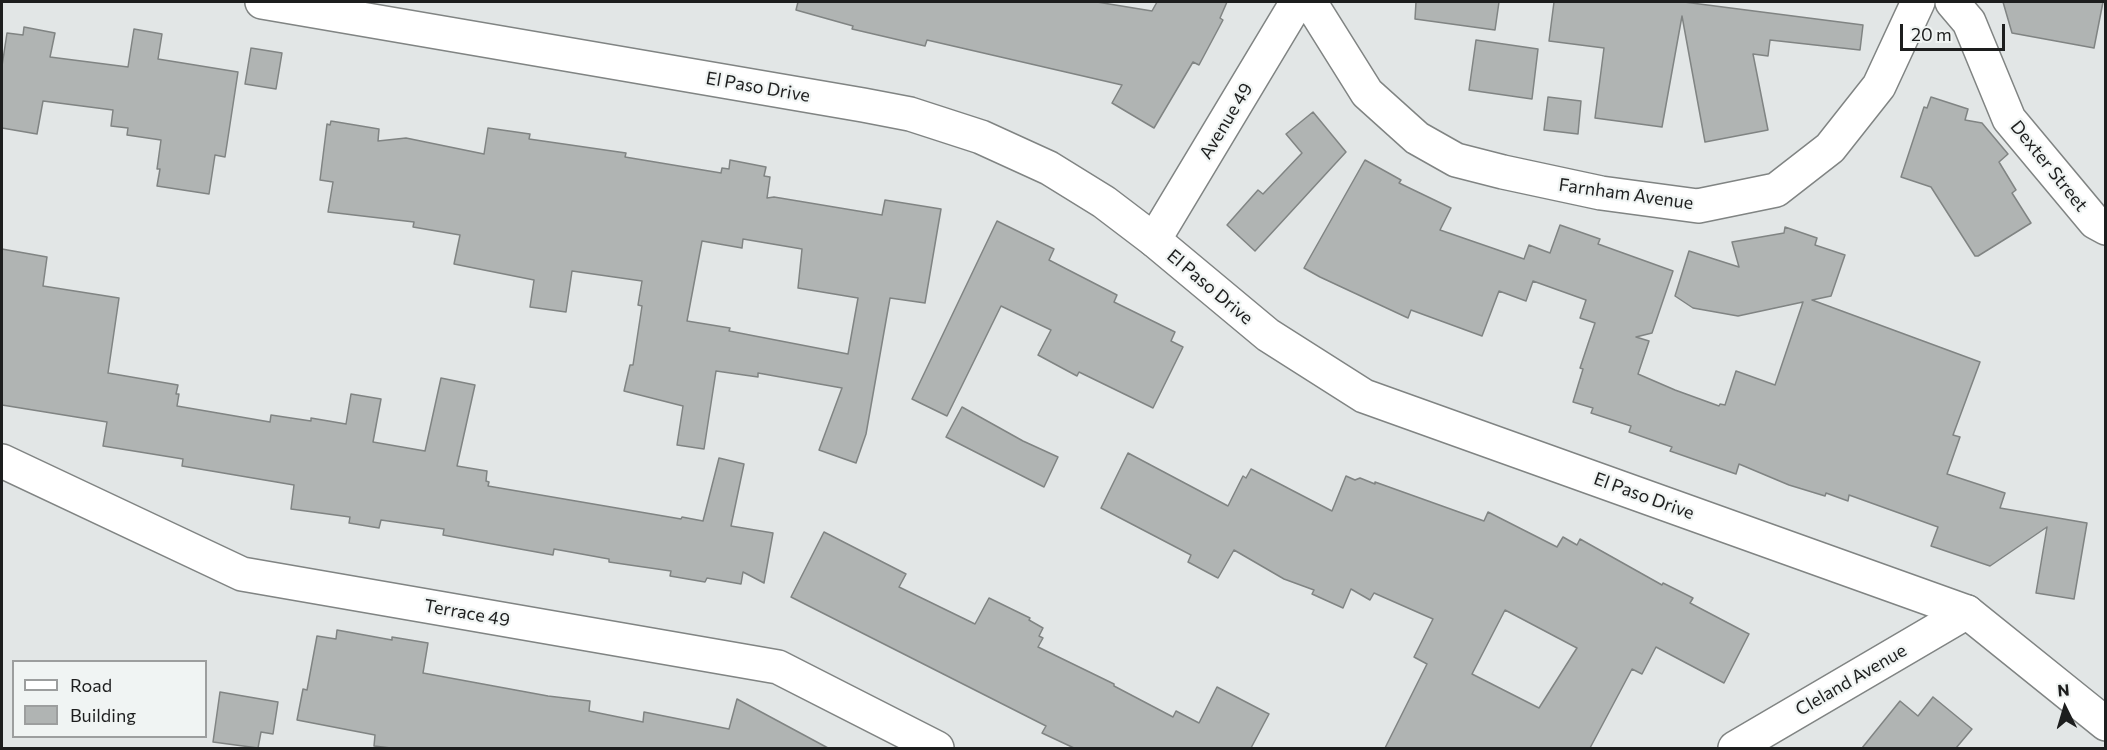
<!DOCTYPE html>
<style>
body{margin:0}
#map{position:relative;width:2107px;height:750px;overflow:hidden;background:#e2e6e6;font-family:Commissioner,sans-serif}
canvas{display:block}
.frame{position:absolute;inset:0;border:3px solid #1d1e1e;pointer-events:none}
.legend{position:absolute;left:12px;top:660px;width:195px;height:78px;box-sizing:border-box;background:#f0f4f3;border:2px solid #9c9e9e;margin:0;padding:8px 10px;list-style:none;font-size:18px;color:#1d1e1e}
.legend li{display:flex;align-items:center;gap:12px;height:30px}
.legend b{width:30px;border:2px solid #9c9e9e}
.north{position:absolute;left:2035px;top:678px;width:60px;height:60px;-webkit-text-stroke:4px #f0f4f3;paint-order:stroke;rotate:355deg;font-size:16px;font-weight:700;line-height:24px;text-align:center;color:#1d1e1e}
.north::after{content:'';display:block;margin:auto;width:21px;height:27px;background:#1d1e1e;clip-path:polygon(50% 0,100% 100%,50% 72%,0 100%)}
.scale{position:absolute;left:1900px;top:24px;width:105px;height:27px;box-sizing:border-box;border:3px solid #1d1e1e;border-top:0;padding-left:8px;font-size:18px;line-height:21px;white-space:nowrap;color:#1d1e1e;-webkit-text-stroke:4px #f0f4f3;paint-order:stroke}
</style>
<div id="map">
<canvas width="2107" height="750"></canvas>
<div class="frame"></div>
<ul class="legend">
<li><b style="height:8px;background:#fff"></b>Road</li>
<li><b style="height:16px;background:#b0b4b3"></b>Building</li>
</ul>
<div class="north">N</div>
<div class="scale">20 m</div>
</div>
<script>
const ctx = document.querySelector('canvas').getContext('2d');
ctx.lineJoin = 'round';
function paint(path, color) {
  ctx.fillStyle = color;
  ctx.fill(path, 'evenodd');
}
function poly(rows) {
  const path = new Path2D();
  for (const r of rows) {
    path.moveTo(r[0], r[1]);
    for (let i = 2; i < r.length; i += 2) path.lineTo(r[i], r[i + 1]);
  }
  return path;
}
function trace(path, color, width, dash) {
  ctx.strokeStyle = color;
  ctx.lineWidth = width;
  ctx.lineCap = dash ? 'butt' : 'round';
  ctx.setLineDash(dash || []);
  ctx.stroke(path);
}
function drawText(font, color, halo, rows, align = 'center') {
  ctx.font = font + ' Commissioner,sans-serif';
  ctx.lineWidth = 4.5;
  ctx.setLineDash([]);
  ctx.textBaseline = 'middle';
  ctx.strokeStyle = halo;
  ctx.fillStyle = color;
  for (const [text, x, y, turn = 0] of rows) {
    ctx.save();
    ctx.translate(x, y);
    ctx.rotate((+turn || 0) * Math.PI / 180);
    ctx.textAlign = isNaN(turn) ? turn : align;
    if (halo) ctx.strokeText(text, 0, 0);
    ctx.fillText(text, 0, 0);
    ctx.restore();
  }
}
const building = poly([
 [798,2,1097,2,1152,11,1157,2,1227,2,1220,18,1223,20,1199,65,1193,62,1154,128,1112,103,1122,85,927,40,925,46,852,29,853,26,796,10,798,2],
 [1416,2,1499,2,1495,30,1415,19,1416,2],
 [1554,2,1684,2,1863,25,1860,50,1770,40,1768,56,1753,54,1768,130,1705,142,1682,16,1662,127,1595,118,1604,48,1549,41,1554,2],
 [2003,2,2103,2,2094,48,2012,33,2003,2],
 [24,27,55,33,50,57,128,67,134,29,162,34,158,59,238,72,225,157,215,155,209,194,157,186,160,169,157,169,161,140,127,135,128,128,111,126,113,110,43,101,37,134,2,128,2,66,7,33,23,35,24,27],
 [1476,40,1538,49,1532,99,1469,90,1476,40],
 [251,48,282,53,276,89,245,84,251,48],
 [1548,97,1581,101,1578,134,1544,130,1548,97],
 [1931,97,1968,109,1965,120,1982,123,2008,154,1999,162,2016,190,2012,193,2031,223,1978,256,1975,256,1931,187,1901,177,1924,107,1927,108,1931,97],
 [1313,112,1346,152,1255,251,1227,225,1258,190,1263,194,1302,153,1286,134,1313,112],
 [331,121,379,129,378,141,406,138,484,154,488,128,530,134,529,139,626,153,625,157,721,173,722,168,729,169,730,160,766,167,764,176,770,177,767,198,774,197,882,215,885,200,941,209,925,303,890,298,866,434,856,463,819,450,842,388,758,373,758,377,716,371,704,449,677,445,683,406,624,391,630,365,633,365,642,306,638,305,642,281,572,271,566,312,530,307,534,280,454,264,460,235,413,227,414,222,328,212,333,182,320,180,327,124,330,125,331,121],
 [743,239,802,249,798,288,858,298,848,354,729,331,730,328,687,321,702,241,742,248,743,239],
 [1365,160,1401,180,1399,183,1451,208,1440,230,1524,259,1529,245,1550,253,1560,225,1600,239,1598,244,1673,271,1652,333,1636,337,1649,341,1638,374,1675,390,1719,406,1720,404,1725,405,1736,371,1775,385,1803,302,1738,316,1693,308,1675,296,1689,251,1739,267,1732,242,1784,233,1785,227,1817,238,1815,245,1845,255,1831,296,1812,300,1980,362,1953,435,1960,437,1947,474,2005,493,2000,508,2087,523,2074,599,2036,593,2047,527,1990,566,1931,546,1938,527,1849,495,1848,501,1826,493,1825,496,1789,485,1739,464,1736,474,1670,451,1672,447,1629,432,1631,426,1591,413,1593,408,1573,402,1583,369,1580,368,1595,323,1580,318,1586,300,1533,281,1526,301,1499,291,1482,336,1411,310,1408,318,1320,277,1304,268,1365,160],
 [997,221,1054,249,1049,260,1117,295,1114,302,1175,332,1171,341,1183,347,1153,408,1079,372,1077,376,1038,355,1051,330,1001,306,947,416,912,399,997,221],
 [2,249,47,257,43,286,119,298,108,373,178,385,176,394,179,394,177,406,270,422,271,415,311,421,311,418,346,424,351,394,381,399,373,442,425,451,441,378,475,385,457,466,487,471,486,481,489,482,488,486,681,519,682,517,703,521,719,458,744,464,731,526,773,533,764,583,743,572,741,584,707,578,705,582,670,576,671,571,609,562,609,559,554,549,553,555,443,535,444,529,381,520,379,528,349,523,350,517,291,509,294,485,182,466,183,459,103,446,107,422,2,405,2,249],
 [962,407,1023,441,1058,457,1044,487,946,437,962,407],
 [1128,453,1228,506,1243,476,1246,478,1251,469,1332,511,1346,476,1355,480,1360,478,1375,484,1375,482,1484,521,1488,512,1557,547,1563,537,1577,545,1580,539,1662,585,1663,583,1693,598,1690,603,1749,634,1724,683,1656,647,1642,674,1632,669,1590,748,1385,748,1427,664,1414,657,1433,619,1374,593,1370,600,1351,589,1343,608,1312,594,1314,590,1284,579,1234,550,1218,578,1188,562,1191,555,1101,508,1128,453],
 [1505,610,1577,648,1539,708,1472,674,1505,610],
 [824,532,906,574,899,587,975,624,989,598,1030,618,1029,620,1043,628,1039,636,1043,638,1038,647,1114,684,1114,686,1173,717,1176,711,1199,723,1217,687,1269,714,1251,748,1074,748,1042,733,1046,726,791,597,824,532],
 [337,630,392,640,392,637,428,643,423,673,548,696,590,701,589,711,643,722,644,712,729,729,737,699,828,748,391,748,374,746,375,735,297,720,303,689,307,690,317,636,336,639,337,630],
 [220,692,278,702,273,734,261,732,258,748,213,742,220,692],
 [1933,697,1972,729,1956,748,1862,748,1900,701,1918,716,1933,697]
]);
const street = poly([
 [1310,2,1367,93,1417,138,1456,160,1503,172,1601,193,1698,206,1776,190,1830,148,1879,86,1918,2],
 [1952,2,1969,22,2009,119,2095,222,2106,228],
 [1154,240,1297,2],
 [2,461,242,574,778,667,937,748],
 [1735,748,1967,612]
]);
const secondary = poly([
 [262,2,863,105,910,114,981,137,1049,168,1104,202,1154,240,1268,335,1364,396,1967,612,2106,724]
]);
const streetNames = [
 ["El Paso Drive",758,87,10],
 ["Avenue 49",1226,121,-59],
 ["Dexter Street",2049,166,51],
 ["Farnham Avenue",1626,194,8],
 ["El Paso Drive",1210,287,40],
 ["El Paso Drive",1644,496,20],
 ["Terrace 49",467,613,10],
 ["Cleland Avenue",1851,680,-30]
];
paint(building, '#b0b4b3');
trace(building, '#808483', 1.5);
trace(street, '#808483', 36);
trace(secondary, '#808483', 36);
trace(street, '#fff', 33);
trace(secondary, '#fff', 33);
drawText('18px', '#1d1e1e', '#f0f4f3', streetNames);
</script>
